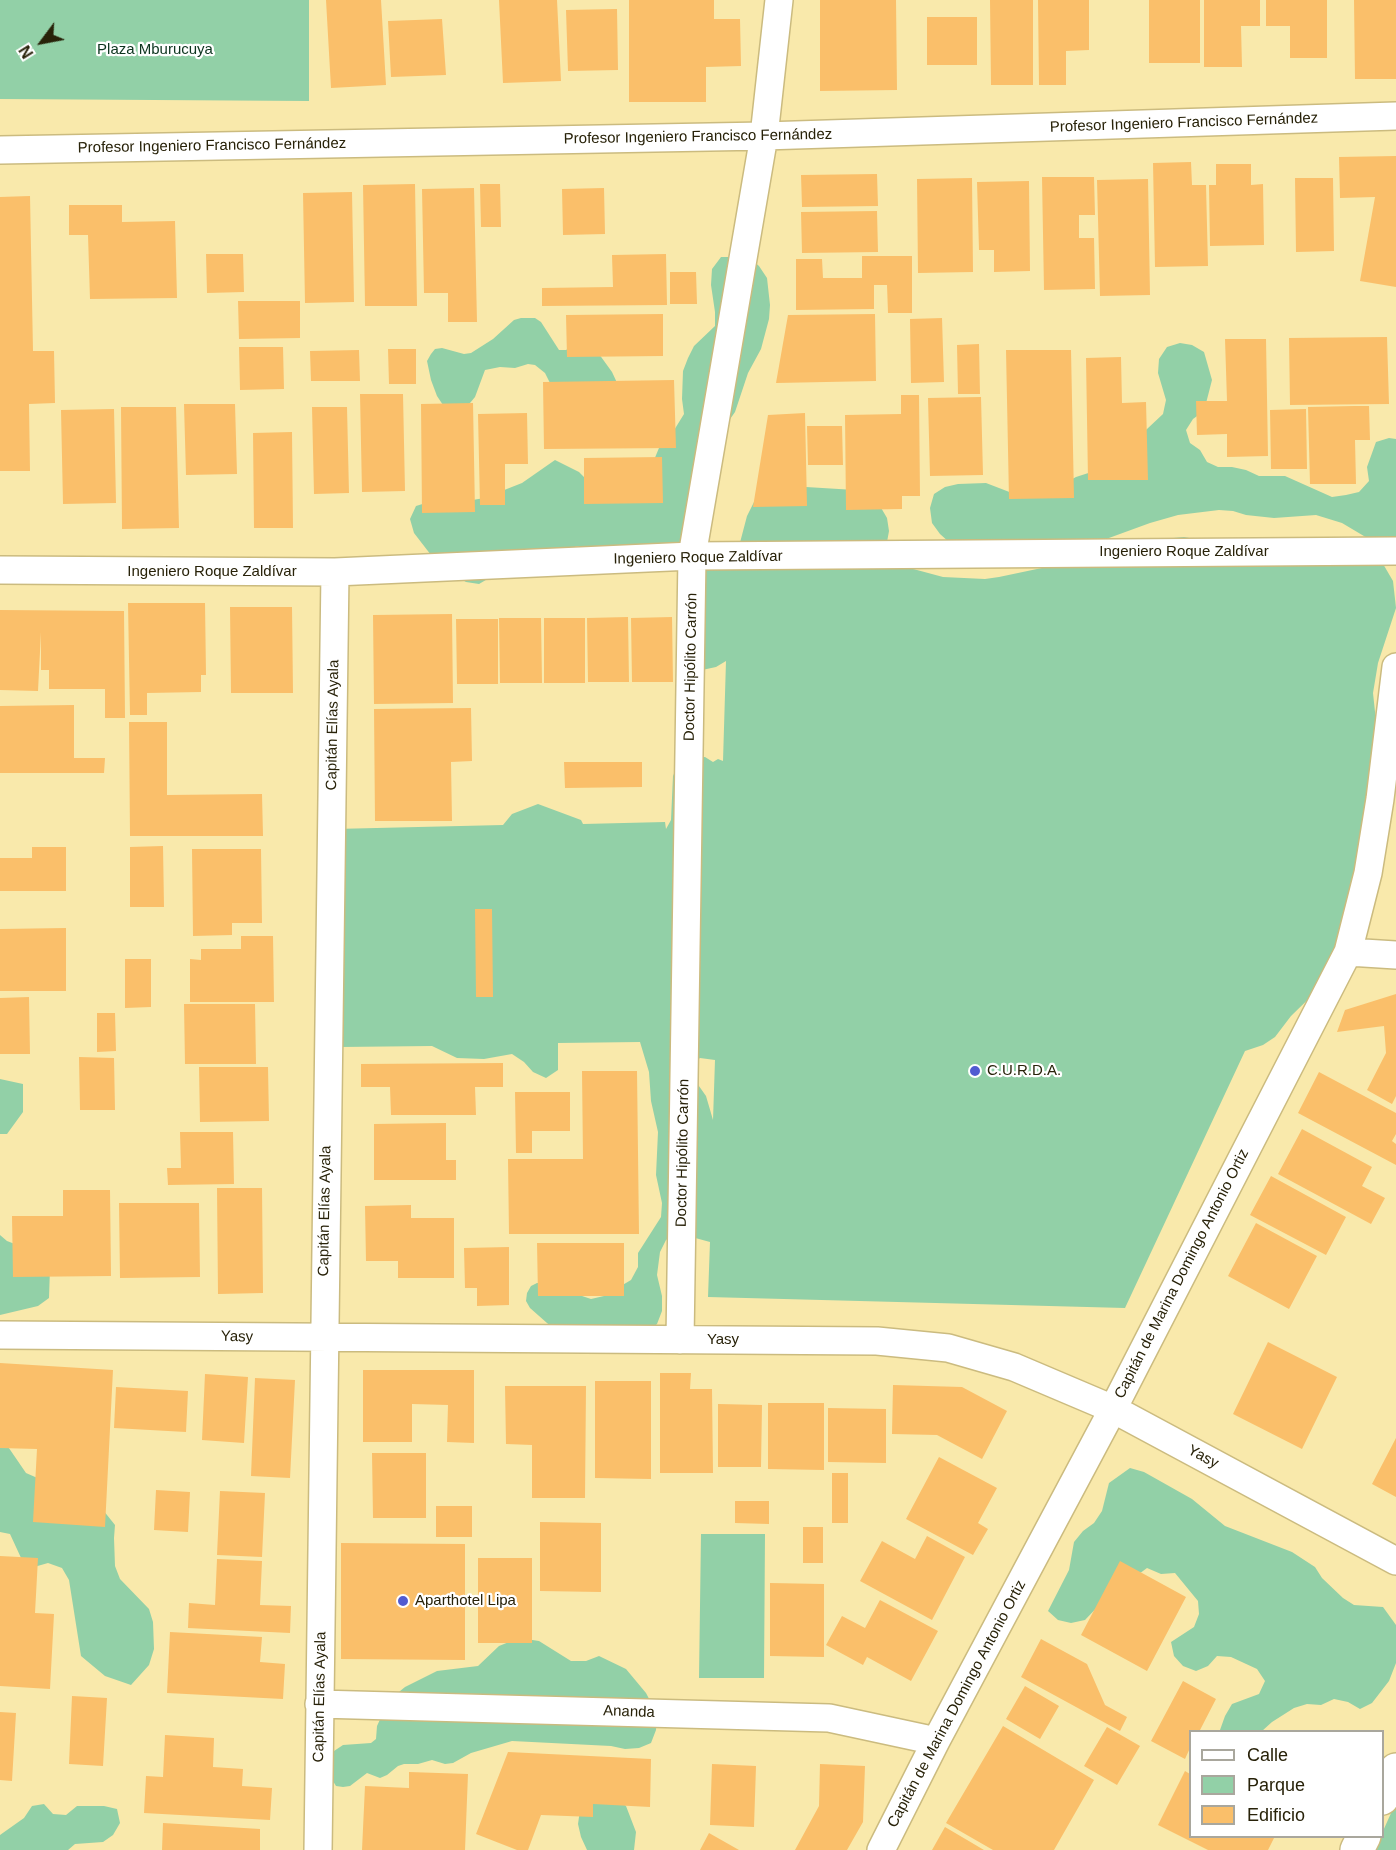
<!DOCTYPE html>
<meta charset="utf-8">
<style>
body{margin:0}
#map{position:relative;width:1396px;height:1850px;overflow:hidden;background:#f9e9ab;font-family:Arial,sans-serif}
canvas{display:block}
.legend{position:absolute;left:1189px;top:1730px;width:195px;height:108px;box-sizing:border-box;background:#fff;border:2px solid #a9a79d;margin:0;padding:8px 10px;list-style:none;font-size:18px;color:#282209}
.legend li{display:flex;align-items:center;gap:12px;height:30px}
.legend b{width:30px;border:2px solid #a9a79d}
.north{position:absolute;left:12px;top:12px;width:60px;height:60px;-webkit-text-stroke:4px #fff;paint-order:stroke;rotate:238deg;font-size:16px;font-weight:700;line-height:24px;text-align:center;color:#282209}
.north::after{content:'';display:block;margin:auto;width:21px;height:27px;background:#282209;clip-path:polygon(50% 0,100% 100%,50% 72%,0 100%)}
</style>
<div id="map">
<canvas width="1396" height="1850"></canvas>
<ul class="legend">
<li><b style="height:8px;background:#fff"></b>Calle</li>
<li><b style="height:16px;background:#92d0a7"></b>Parque</li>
<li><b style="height:16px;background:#fabf6a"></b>Edificio</li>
</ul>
<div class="north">N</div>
</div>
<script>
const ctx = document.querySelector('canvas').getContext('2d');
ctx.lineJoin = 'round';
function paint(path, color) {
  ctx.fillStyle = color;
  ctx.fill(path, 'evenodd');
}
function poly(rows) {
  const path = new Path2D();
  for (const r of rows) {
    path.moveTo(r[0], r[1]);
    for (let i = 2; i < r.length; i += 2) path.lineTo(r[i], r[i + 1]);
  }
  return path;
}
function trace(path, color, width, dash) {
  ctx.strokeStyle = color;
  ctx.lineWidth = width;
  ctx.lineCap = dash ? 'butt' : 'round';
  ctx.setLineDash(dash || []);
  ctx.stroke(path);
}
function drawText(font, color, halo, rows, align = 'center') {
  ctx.font = font + ' Arial,sans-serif';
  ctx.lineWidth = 4.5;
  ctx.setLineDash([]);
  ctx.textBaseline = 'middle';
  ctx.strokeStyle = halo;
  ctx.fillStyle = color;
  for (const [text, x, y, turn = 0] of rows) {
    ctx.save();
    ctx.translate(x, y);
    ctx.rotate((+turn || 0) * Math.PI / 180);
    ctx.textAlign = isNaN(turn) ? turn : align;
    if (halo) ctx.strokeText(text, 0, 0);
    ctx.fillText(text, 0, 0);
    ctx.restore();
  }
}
const green = poly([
 [0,0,309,0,309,101,0,99],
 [721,257,749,257,759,266,767,278,770,305,769,319,761,349,748,373,735,412,719,435,684,551,606,550,592,546,578,546,513,564,479,584,466,582,441,568,414,533,410,519,416,506,429,502,456,503,484,498,522,483,555,460,579,472,589,482,652,465,661,443,668,440,684,414,682,399,683,371,688,358,694,346,715,326,715,312,711,285,712,269],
 [521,318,535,318,541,322,559,350,566,350,572,346,599,354,612,372,619,387,555,393,545,373,535,365,528,364,515,368,500,367,485,370,475,397,470,403,459,410,445,408,437,396,431,380,427,361,431,354,435,349,442,348,464,354,471,353,493,339,514,320],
 [1180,343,1192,345,1204,352,1212,380,1204,411,1193,419,1186,430,1190,443,1200,450,1207,462,1218,467,1232,467,1246,470,1259,476,1285,476,1332,497,1346,495,1359,492,1369,481,1367,467,1376,442,1389,438,1396,439,1396,540,1379,545,1342,523,1316,515,1274,518,1246,515,1233,511,1219,510,1178,515,1150,523,1087,546,950,543,940,534,932,523,930,508,934,494,945,487,958,484,986,483,1025,498,1040,497,1076,477,1113,465,1131,444,1163,414,1166,400,1158,373,1159,359,1167,347],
 [806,487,855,490,880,506,887,518,889,531,885,553,891,563,943,577,985,579,999,577,1056,565,1152,540,1184,537,1211,542,1379,557,1393,581,1396,608,1378,663,1373,693,1376,721,1375,750,1377,794,1331,977,1291,1016,1275,1037,1263,1045,1245,1051,1125,1308,708,1297,710,1242,677,1233,666,1240,660,1252,657,1275,662,1296,662,1311,657,1324,651,1329,564,1338,530,1308,526,1301,527,1293,531,1286,537,1283,543,1283,591,1299,604,1296,631,1280,638,1267,638,1253,661,1217,662,1203,656,1175,658,1132,651,1101,649,1072,640,1042,558,1043,558,1070,546,1078,533,1072,524,1062,512,1054,484,1059,457,1058,432,1046,340,1047,334,829,503,825,512,814,538,804,581,820,583,824,665,822,666,829,671,820,673,776,678,764,691,758,705,757,713,762,718,759,723,761,726,661,716,667,702,670,696,582,709,565,737,554,747,516,754,502],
 [700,1058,715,1060,713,1120,706,1096,694,1079,689,1066],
 [0,1079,23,1084,23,1112,7,1134,0,1134],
 [0,1235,7,1241,20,1246,50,1268,49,1298,38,1306,0,1315],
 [0,1435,26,1473,99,1505,115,1525,114,1538,115,1566,120,1579,149,1609,153,1622,154,1649,149,1665,131,1685,105,1676,81,1656,69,1580,62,1568,48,1563,34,1567,22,1560,10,1534,0,1532],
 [1130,1468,1144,1472,1192,1499,1225,1526,1292,1552,1315,1567,1322,1578,1343,1598,1354,1605,1383,1607,1396,1625,1396,1663,1389,1681,1372,1703,1360,1709,1348,1702,1334,1699,1321,1705,1307,1704,1294,1708,1272,1722,1262,1731,1221,1731,1220,1730,1225,1716,1232,1704,1259,1694,1265,1681,1257,1669,1231,1657,1217,1656,1208,1666,1196,1671,1183,1666,1174,1656,1171,1642,1194,1627,1199,1614,1198,1601,1175,1573,1161,1574,1147,1568,1104,1600,1085,1620,1071,1623,1058,1620,1048,1611,1069,1570,1074,1542,1083,1531,1094,1523,1102,1511,1109,1483],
 [701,1534,765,1534,764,1678,699,1678],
 [519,1638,539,1641,571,1661,586,1661,599,1656,626,1669,646,1693,657,1714,656,1730,651,1743,639,1748,625,1749,611,1746,512,1741,471,1753,453,1763,445,1764,432,1760,418,1764,404,1764,398,1766,387,1775,380,1778,367,1773,350,1786,343,1787,336,1786,328,1773,328,1755,343,1745,371,1743,376,1739,377,1726,383,1713,394,1696,405,1687,437,1671,478,1666,499,1646],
 [617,1797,626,1806,636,1832,634,1850,587,1850,581,1837,578,1824,580,1810,590,1802],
 [1396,1802,1396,1850,1374,1850,1380,1837,1382,1836,1383,1831],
 [44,1804,53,1814,66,1815,77,1806,104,1806,117,1809,120,1823,113,1835,103,1842,75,1844,68,1850,0,1850,0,1835,24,1818,32,1806]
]);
const building = poly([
 [326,0,381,0,386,85,331,88],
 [499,0,557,0,561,81,503,83],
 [629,0,714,0,714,19,740,19,741,66,706,67,706,102,629,102],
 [820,0,896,0,897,90,820,91],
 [990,0,1033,0,1033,85,991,85],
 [1038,0,1089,0,1089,50,1066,51,1066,85,1039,85],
 [1149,0,1200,0,1200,63,1149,63],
 [1204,0,1260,0,1260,26,1241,26,1242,67,1204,67],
 [1266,0,1327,0,1327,58,1290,58,1290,26,1266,26],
 [1354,0,1396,0,1396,79,1355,79],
 [617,9,618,70,568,71,566,10],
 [927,17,977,17,977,65,927,65],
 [442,19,446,75,391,77,388,21],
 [1396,156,1396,287,1360,281,1375,197,1340,198,1339,157],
 [1191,162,1192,185,1206,185,1208,266,1155,267,1153,163],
 [1216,164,1251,164,1251,185,1263,184,1264,245,1210,246,1209,185,1216,185],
 [877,174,878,206,802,207,801,175],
 [1042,177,1094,177,1095,215,1079,215,1079,238,1094,238,1095,289,1044,290],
 [972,178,973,272,918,273,917,179],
 [1295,178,1333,178,1334,251,1296,252],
 [1148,179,1150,295,1100,296,1097,180],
 [1029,181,1030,271,994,272,994,250,979,250,977,182],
 [415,184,417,306,365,306,363,185],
 [480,184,500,184,501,227,481,227],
 [474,188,477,322,448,322,448,293,424,293,422,189],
 [604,188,605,234,563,235,562,189],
 [352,192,354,302,305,303,303,193],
 [30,196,33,351,54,351,55,403,29,404,30,471,0,471,0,197],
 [69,205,122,205,122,222,175,221,177,298,90,299,88,235,69,235],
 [877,211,878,252,802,253,801,212],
 [206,254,243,254,244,292,207,293],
 [666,254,667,305,542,306,542,288,613,287,612,255],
 [862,256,912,256,912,313,888,313,887,285,874,285,874,309,796,310,796,259,822,259,823,278,862,278],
 [670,272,696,272,697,304,670,304],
 [238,301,300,301,300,338,239,339],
 [663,314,663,356,567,357,566,315],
 [875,314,876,381,776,383,788,315],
 [942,318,944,382,911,383,910,319],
 [1387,337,1389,404,1290,405,1289,338],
 [1225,339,1266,339,1268,456,1227,457,1227,434,1197,435,1196,401,1227,401],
 [979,344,980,394,958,394,957,345],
 [239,347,283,347,284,389,240,390],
 [388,349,416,349,416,384,389,384],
 [359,350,360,381,311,381,310,351],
 [1006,350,1071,350,1074,498,1009,499],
 [1121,357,1122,403,1146,402,1148,480,1088,480,1086,358],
 [674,380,676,448,544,449,543,382],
 [360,394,403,394,405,491,362,492],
 [901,395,919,395,920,496,902,496,902,509,846,510,845,415,901,414],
 [981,397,983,475,930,476,928,398],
 [473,403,475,512,422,513,421,404],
 [184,404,235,404,237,474,186,475],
 [1354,406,1369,406,1370,440,1355,440,1356,484,1310,484,1308,407],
 [121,407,176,407,179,528,122,529],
 [312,407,347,407,349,493,314,494],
 [114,409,116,503,63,504,61,410],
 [1306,409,1307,469,1271,469,1270,410],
 [527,413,528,464,505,464,505,505,480,505,478,414],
 [805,413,807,506,753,507,768,415],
 [807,426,842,426,843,465,808,465],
 [292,432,293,528,254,528,253,433],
 [662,457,663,503,584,504,584,458],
 [128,603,205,603,206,675,201,675,201,692,147,693,147,715,130,715],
 [230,607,292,607,293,693,231,693],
 [0,610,124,611,125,718,105,718,105,689,49,689,49,670,41,670,41,632,38,691,0,690],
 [452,614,453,703,374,704,373,615],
 [628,617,629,682,588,682,587,618],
 [672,617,673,682,632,682,631,618],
 [499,618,541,618,542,683,500,683],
 [544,618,585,618,585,683,544,683],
 [456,619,498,619,498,684,457,684],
 [74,705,74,758,105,758,104,773,0,773,0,706],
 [471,708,472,761,451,762,452,821,375,821,374,709],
 [129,722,167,722,167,795,262,794,263,836,130,836],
 [564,762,642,762,642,787,565,788],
 [163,846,164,907,130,907,130,847],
 [32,847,66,847,66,891,0,891,0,858,32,858],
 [192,849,261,849,262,923,232,923,232,935,193,936],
 [475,909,492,909,493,997,476,997],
 [66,928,66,991,0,991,0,929],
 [241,936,273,936,274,1002,190,1002,190,959,201,960,201,949,241,949],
 [125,959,151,959,151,1007,125,1008],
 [1396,994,1396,1096,1392,1104,1367,1090,1386,1053,1384,1026,1337,1032,1345,1010],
 [29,997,30,1054,0,1054,0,998],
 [184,1004,255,1004,256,1064,185,1064],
 [97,1013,115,1013,116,1051,97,1052],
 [79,1057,114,1058,115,1110,80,1110],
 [503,1063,503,1087,475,1087,476,1115,391,1115,390,1087,361,1087,361,1064],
 [199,1067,268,1067,269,1121,200,1122],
 [582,1071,637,1071,639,1234,509,1234,508,1159,583,1159],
 [1319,1072,1396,1113,1396,1134,1392,1141,1396,1144,1396,1165,1298,1113],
 [515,1092,570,1092,570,1131,532,1131,532,1153,516,1153],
 [446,1123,446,1160,456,1160,456,1180,374,1180,374,1124],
 [1302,1129,1372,1167,1362,1186,1385,1198,1371,1224,1278,1174],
 [180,1132,233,1132,234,1184,168,1185,167,1168,181,1168],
 [1271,1176,1346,1217,1326,1255,1250,1215],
 [217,1188,262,1188,263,1293,218,1294],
 [63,1190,110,1190,111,1276,13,1277,12,1216,63,1216],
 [119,1203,199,1203,200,1277,120,1278],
 [411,1205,411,1218,454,1218,454,1278,398,1278,398,1261,366,1261,365,1206],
 [1256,1223,1317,1256,1289,1309,1228,1276],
 [537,1243,624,1243,624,1296,538,1296],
 [509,1247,509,1305,477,1306,477,1288,465,1288,464,1248],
 [1268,1342,1337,1377,1302,1449,1233,1414],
 [0,1363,113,1370,105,1527,33,1522,37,1449,0,1448],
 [363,1370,474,1370,474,1443,447,1442,448,1405,412,1404,412,1442,363,1442],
 [660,1373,691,1373,690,1389,712,1389,713,1473,660,1473],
 [205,1374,248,1377,244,1443,202,1440],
 [255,1378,295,1380,290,1478,251,1476],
 [595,1381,651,1381,651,1479,595,1478],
 [893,1385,962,1387,1007,1411,982,1459,937,1435,892,1434],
 [505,1386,586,1386,585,1498,532,1498,532,1445,506,1444],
 [116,1387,188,1391,186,1432,114,1428],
 [768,1403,824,1403,824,1470,768,1469],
 [718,1404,762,1405,761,1467,718,1467],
 [828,1408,886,1409,886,1463,828,1462],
 [1396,1438,1396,1497,1372,1484],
 [372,1453,426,1453,426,1518,373,1518],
 [939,1457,997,1488,978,1523,988,1529,973,1555,906,1519],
 [832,1473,848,1473,848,1523,832,1523],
 [156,1490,190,1492,188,1532,154,1530],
 [220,1491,265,1493,262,1557,217,1555],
 [735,1501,769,1501,769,1524,735,1523],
 [436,1506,472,1506,472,1537,436,1537],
 [540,1522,601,1523,601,1592,540,1591],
 [803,1527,823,1527,823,1563,803,1563],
 [927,1536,965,1557,932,1620,860,1581,882,1541,915,1559],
 [341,1543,465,1544,465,1660,341,1659],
 [0,1556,38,1558,35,1613,54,1614,50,1689,0,1686],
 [478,1558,532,1558,532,1643,478,1643],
 [217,1559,262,1561,260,1605,291,1606,290,1633,188,1628,189,1603,215,1605],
 [1120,1561,1186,1597,1147,1671,1081,1635],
 [770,1583,824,1584,824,1657,770,1656],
 [880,1600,938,1631,911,1681,867,1657,863,1665,826,1645,842,1616,865,1628],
 [170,1632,262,1637,260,1662,285,1664,283,1699,167,1693],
 [1041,1639,1087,1664,1105,1705,1127,1717,1120,1731,1021,1677],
 [1183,1681,1216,1699,1199,1732,1190,1732,1190,1748,1185,1759,1151,1741],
 [1025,1686,1059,1706,1040,1739,1006,1719],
 [72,1696,107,1698,103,1766,69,1764],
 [0,1712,16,1713,12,1781,0,1780],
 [1003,1726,1094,1780,1054,1850,993,1850,946,1823],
 [1107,1727,1140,1746,1117,1785,1084,1766],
 [165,1735,214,1738,213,1767,243,1769,242,1786,272,1788,270,1820,144,1813,146,1776,163,1777],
 [508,1752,651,1759,650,1807,593,1804,593,1817,541,1815,528,1850,517,1850,476,1834],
 [712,1764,756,1766,754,1827,710,1825],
 [820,1764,865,1766,863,1822,847,1850,795,1850,819,1806],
 [1185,1771,1190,1774,1190,1836,1275,1836,1268,1850,1208,1850,1158,1825],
 [409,1772,468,1774,465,1850,362,1850,365,1786,409,1788],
 [163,1823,260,1829,260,1850,162,1850],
 [945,1827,984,1850,932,1850],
 [709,1833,739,1850,700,1850]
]);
const street = poly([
 [0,150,764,136,1396,116],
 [0,570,335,572,692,556,1396,551],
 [1348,952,1396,955],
 [0,1335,877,1341,948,1348,1014,1367,1113,1409,1396,1561],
 [680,1340,692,556,764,136,779,0],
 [319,1704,829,1718,936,1741],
 [318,1850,335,572],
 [881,1850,936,1741,1113,1409,1348,952,1368,873,1380,799,1396,667]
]);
const secondary = poly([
 [1382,1798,1396,1770],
 [1357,1850,1364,1836]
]);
const markers = [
 [975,1071,6,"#515bd1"],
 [403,1601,6,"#515bd1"]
];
const parkNames = [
 ["Plaza Mburucuya",155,50]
];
const streetNames = [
 ["Profesor Ingeniero Francisco Fernández",1184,123,-2],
 ["Profesor Ingeniero Francisco Fernández",698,137,-1],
 ["Profesor Ingeniero Francisco Fernández",212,146,-1],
 ["Ingeniero Roque Zaldívar",1184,552],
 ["Ingeniero Roque Zaldívar",698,558,-1],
 ["Ingeniero Roque Zaldívar",212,572],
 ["Doctor Hipólito Carrón",691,667,-89],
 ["Capitán Elías Ayala",333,725,-89],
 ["Doctor Hipólito Carrón",683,1153,-89],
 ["Capitán Elías Ayala",325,1211,-89],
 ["Capitán de Marina Domingo Antonio Ortiz",1182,1274,-63],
 ["Yasy",237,1337,1],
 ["Yasy",723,1340],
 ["Yasy",1203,1457,28],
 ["Capitán Elías Ayala",320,1697,-89],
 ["Capitán de Marina Domingo Antonio Ortiz",957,1704,-62],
 ["Ananda",629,1712,2]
];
const poiNames = [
 ["C.U.R.D.A.",987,1071],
 ["Aparthotel Lipa",415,1601]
];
paint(green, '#92d0a7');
paint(building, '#fabf6a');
trace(street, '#cbbb7f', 30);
trace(secondary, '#cbbb7f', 36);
trace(street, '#fff', 27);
trace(secondary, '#fff', 33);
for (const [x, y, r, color] of markers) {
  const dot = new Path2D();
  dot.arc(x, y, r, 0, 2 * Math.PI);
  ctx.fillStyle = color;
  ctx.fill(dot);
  trace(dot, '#fff', 2);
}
drawText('15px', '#0c341e', '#fff', parkNames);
drawText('15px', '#282209', '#fff', streetNames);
drawText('15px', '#282209', '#fff', poiNames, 'left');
</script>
